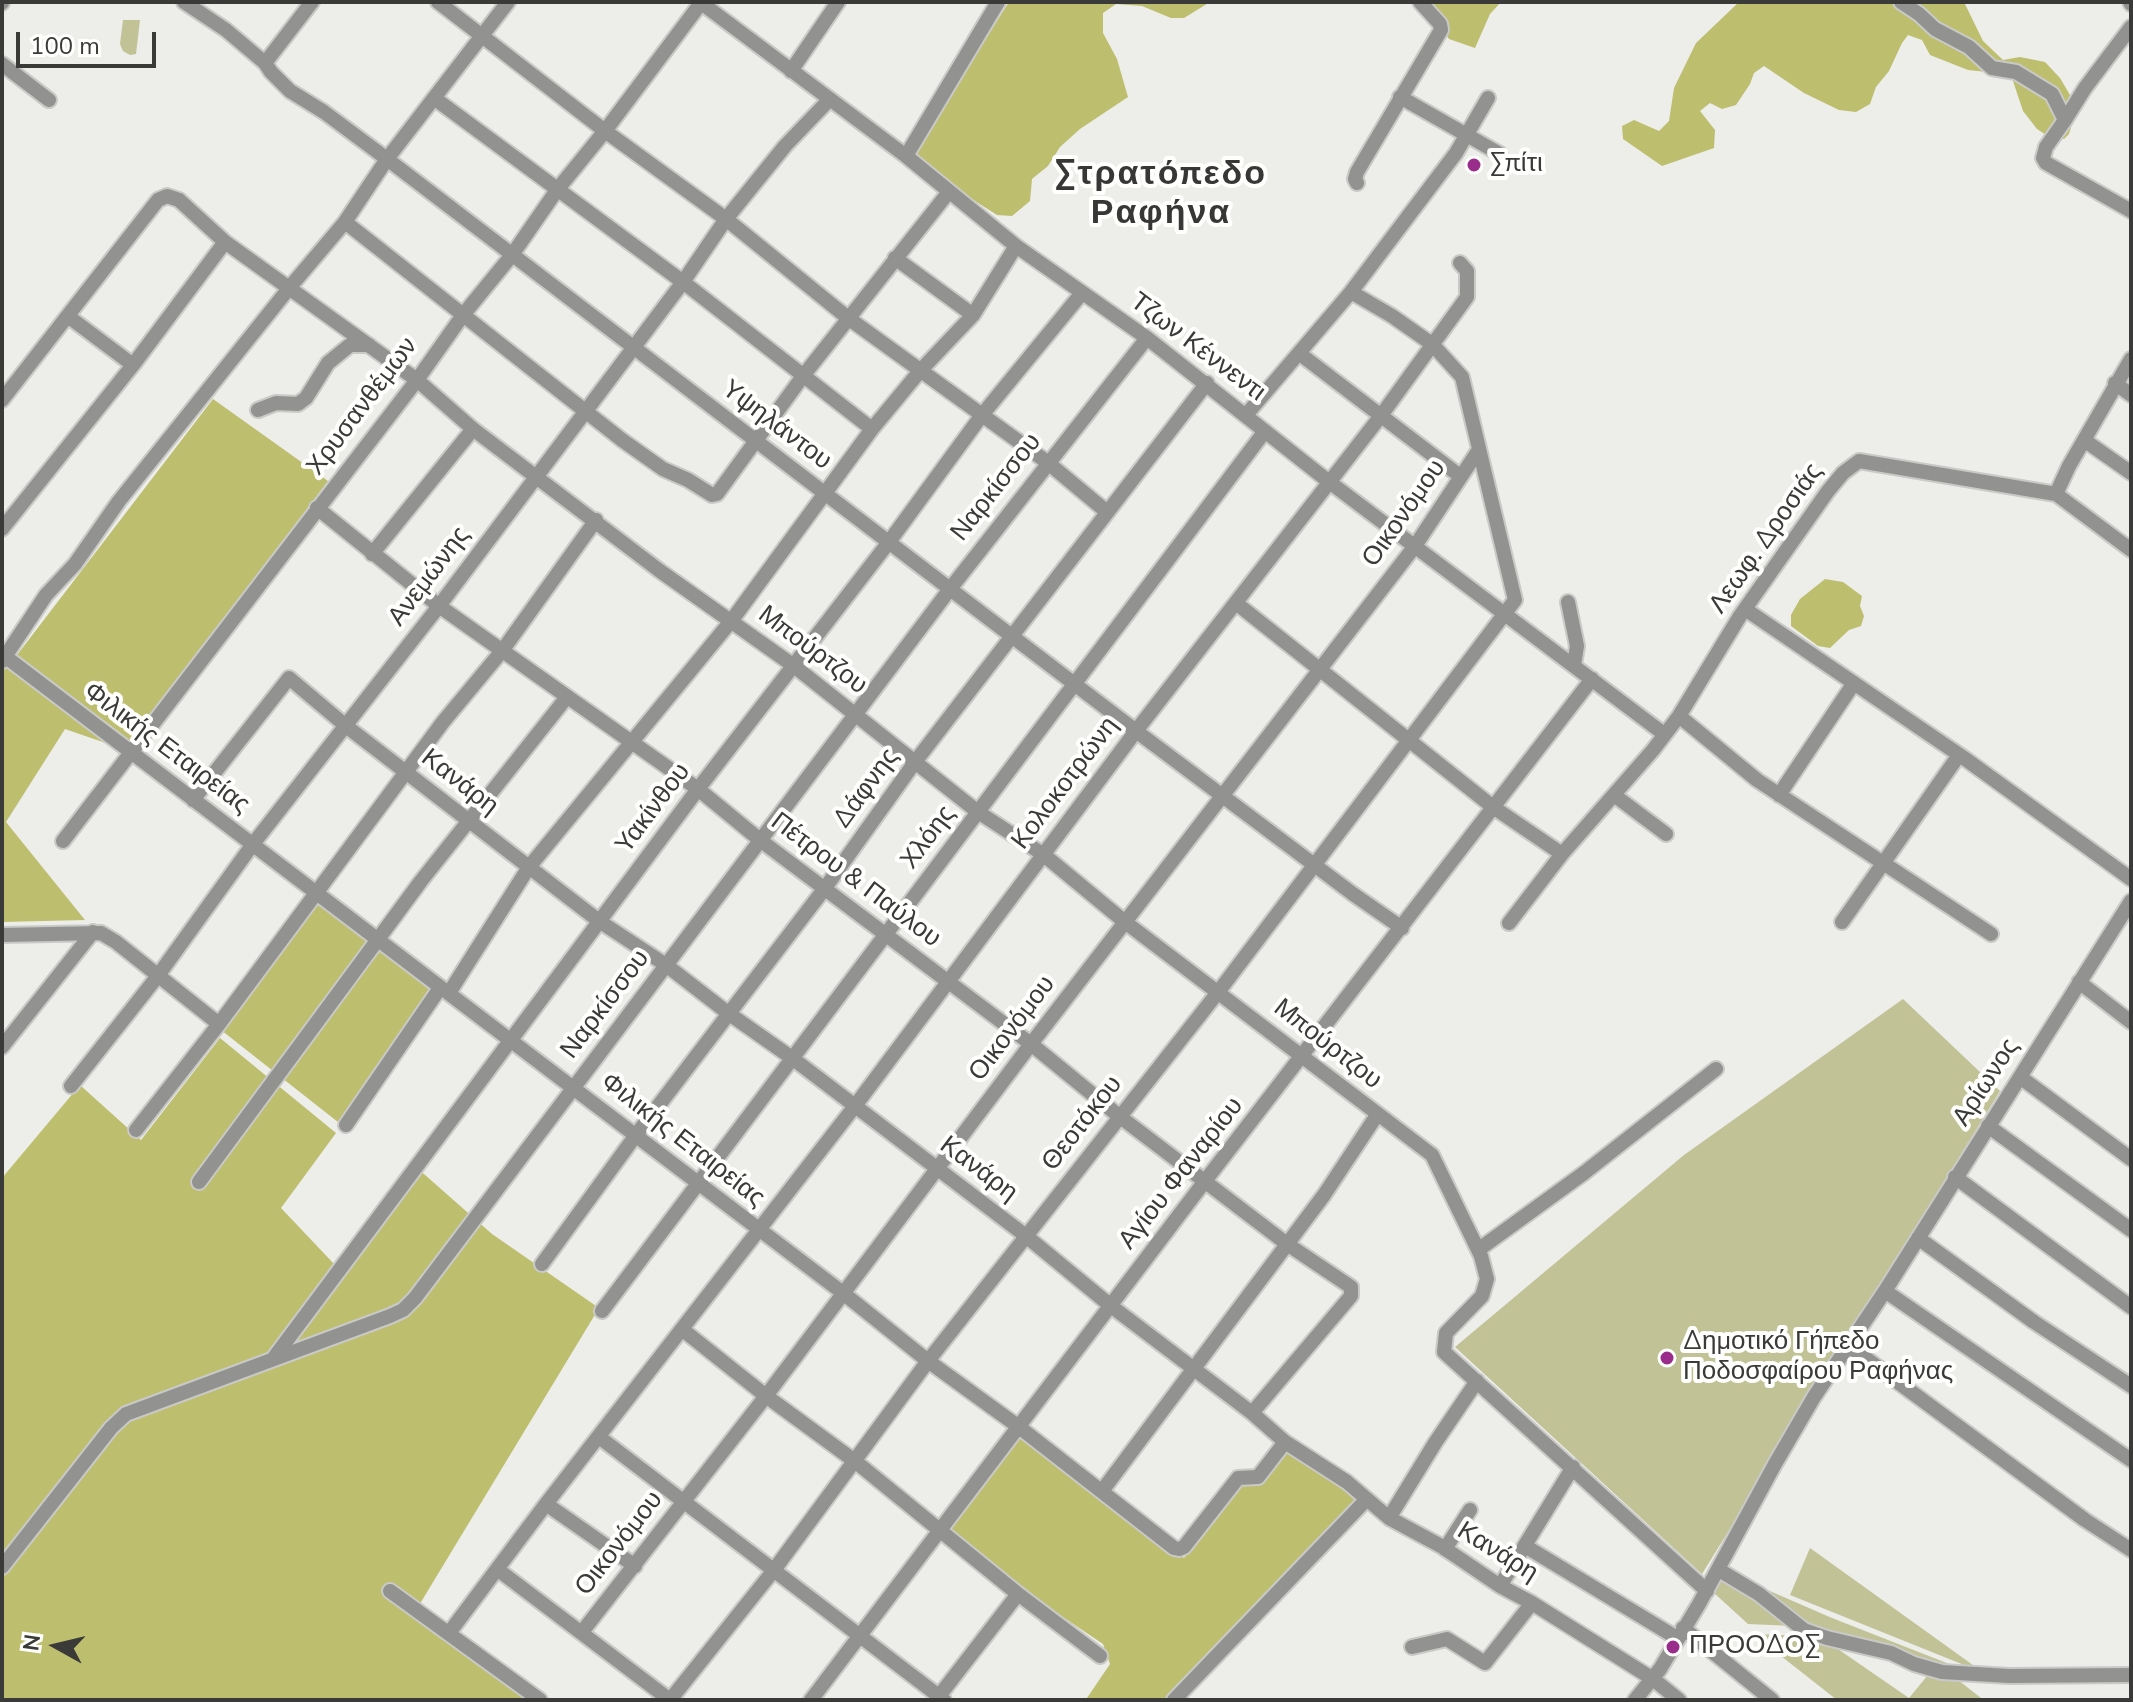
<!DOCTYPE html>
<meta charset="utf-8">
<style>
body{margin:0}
#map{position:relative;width:2133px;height:1702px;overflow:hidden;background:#ededea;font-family:"Nunito Sans",sans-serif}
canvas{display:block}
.frame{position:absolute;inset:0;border:4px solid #3a3a39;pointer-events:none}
.north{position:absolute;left:16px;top:1606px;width:80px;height:80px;-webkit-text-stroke:6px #fffffe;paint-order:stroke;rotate:278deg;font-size:22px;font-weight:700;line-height:32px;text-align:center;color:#3a3a39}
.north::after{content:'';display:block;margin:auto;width:28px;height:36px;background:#3a3a39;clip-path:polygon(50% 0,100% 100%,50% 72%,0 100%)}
.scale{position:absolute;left:16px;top:32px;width:140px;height:36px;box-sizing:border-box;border:4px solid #3a3a39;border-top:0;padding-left:10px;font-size:24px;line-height:28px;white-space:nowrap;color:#3a3a39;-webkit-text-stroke:6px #fffffe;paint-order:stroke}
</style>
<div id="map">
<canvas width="2133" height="1702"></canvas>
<div class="frame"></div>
<div class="north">N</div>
<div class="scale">100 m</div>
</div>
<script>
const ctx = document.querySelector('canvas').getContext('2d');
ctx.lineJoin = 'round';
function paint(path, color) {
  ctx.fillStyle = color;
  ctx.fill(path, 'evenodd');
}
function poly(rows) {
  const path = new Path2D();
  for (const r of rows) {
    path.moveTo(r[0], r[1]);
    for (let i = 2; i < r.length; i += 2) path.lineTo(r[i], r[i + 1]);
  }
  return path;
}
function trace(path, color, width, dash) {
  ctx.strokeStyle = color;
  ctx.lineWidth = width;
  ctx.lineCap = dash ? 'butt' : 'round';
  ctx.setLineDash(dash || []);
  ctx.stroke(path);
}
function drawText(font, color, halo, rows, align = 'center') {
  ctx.font = font + ' "Nunito Sans",sans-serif';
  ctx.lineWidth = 8;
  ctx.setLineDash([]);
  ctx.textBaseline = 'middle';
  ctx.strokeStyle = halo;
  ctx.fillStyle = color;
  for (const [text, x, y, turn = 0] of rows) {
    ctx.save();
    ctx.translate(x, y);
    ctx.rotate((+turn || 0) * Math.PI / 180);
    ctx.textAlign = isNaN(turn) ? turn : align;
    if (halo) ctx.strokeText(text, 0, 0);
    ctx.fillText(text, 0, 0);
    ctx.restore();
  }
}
const green = poly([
 [123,20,140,20,136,54,130,55,123,51,120,44],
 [1903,999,2000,1091,1702,1574,1455,1347,1684,1155],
 [1810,1548,1984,1673,1790,1595],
 [1724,1577,1794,1626,1748,1624,1714,1593],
 [1749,1582,1832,1618,1967,1671,1931,1665,1806,1627],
 [1753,1634,1805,1636,1835,1647,1909,1698,1928,1675,1958,1680,1981,1698,1837,1700]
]);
const forest = poly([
 [1009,2,1210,2,1184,18,1171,18,1142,6,1116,4,1103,13,1103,33,1117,59,1128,97,1080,129,1060,147,1048,166,1032,179,1030,201,1012,216,997,215,931,173,912,155],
 [1423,2,1501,2,1490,14,1475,48,1449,39],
 [1739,2,1964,2,1983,41,2003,60,2020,57,2045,62,2060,78,2070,95,2074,117,2069,134,2064,139,2052,139,2037,129,2023,111,2012,78,1996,73,1968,70,1930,55,1922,40,1908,35,1902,43,1889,71,1876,87,1870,104,1856,112,1839,110,1804,93,1764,66,1754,73,1750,84,1736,105,1722,109,1710,103,1700,111,1715,130,1714,148,1662,166,1623,139,1622,126,1634,120,1659,131,1669,121,1674,88,1696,43],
 [213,399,328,481,129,744,17,655],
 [1825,579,1843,582,1862,596,1860,606,1864,616,1861,626,1849,630,1830,648,1818,646,1791,626,1791,615,1800,599],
 [2,664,126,750,65,729,6,822,85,920,2,922],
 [318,901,436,989,343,1126,221,1030],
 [220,1038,336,1133,281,1208,335,1265,416,1167,492,1234,599,1308,418,1607,531,1700,2,1700,2,1178,80,1085,141,1140],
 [1021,1431,1184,1558,1243,1481,1255,1486,1287,1443,1362,1500,1171,1700,1089,1700,1087,1698,1110,1664,1103,1644,1036,1599,950,1531]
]);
const minor = poly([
 [184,2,226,30,265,63,271,72,290,91,324,112,387,159,1136,731,1353,894,1402,928],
 [438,2,605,131,726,219,848,318,1047,462,1107,512],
 [700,2,906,156,1016,246,1147,338,1328,481,1664,734],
 [1901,2,1919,14,1935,29,1969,47,1992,68,2016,72,2052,94,2065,120,2046,147,2043,158,2046,163,2131,211],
 [2130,2,2131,4],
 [2,3,2,2],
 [265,63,312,2],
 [2,64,49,100],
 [791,71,838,2],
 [1400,97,1500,154],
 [434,98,683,282,872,429],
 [2065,120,2085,88,2131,27],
 [906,156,998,2],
 [1357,183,1355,179,1357,172,1441,30,1440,24,1420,2],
 [345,222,622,440,663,469,688,480,712,495,717,494,803,376,948,193],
 [895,258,973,315],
 [69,317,133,365],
 [1300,354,1460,476],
 [2115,383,2131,395],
 [2,400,158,200,167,196,179,200,225,242,417,380,473,429,660,571,794,666,978,812,1044,855,1125,922,1432,1155,1481,1256,1487,1279,1482,1296,1446,1333,1444,1352,1707,1591],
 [258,410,276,403,298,404,306,398,328,363,350,345,369,345],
 [1246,415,1351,292,1456,153,1488,98],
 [2084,440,2131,473],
 [2056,494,2069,466,2131,359],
 [317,508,439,606,698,789,760,840,1031,1044,1119,1116,1287,1244,1351,1287,1351,1296,1252,1413],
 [2,529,133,365,225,242],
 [372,554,473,429],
 [1568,602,1577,646,1574,665],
 [1236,603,1493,807,1562,854],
 [1745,609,1964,758,2131,879],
 [2,654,843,1293,928,1361,1019,1427,1174,1548,1179,1549,1184,1547,1238,1478,1258,1477,1285,1442],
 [2,661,46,595,75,564,119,501,290,287,345,222,387,159,508,2],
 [1679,716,1757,780,1991,934],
 [1614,795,1666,834],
 [1779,795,1854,683],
 [193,800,289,678,346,726,599,921,666,965,728,1013,792,1058,1026,1236,1111,1306,1252,1413,1285,1442,1347,1482,1389,1518,1441,1546,1500,1586,1532,1603,1653,1679,1679,1700],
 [63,841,417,380,463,315,512,255,557,190,605,131,701,3],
 [1842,922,1959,755],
 [1509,923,1562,854,1653,750,1679,716,1740,616,1828,491,1843,473,1859,461,2056,494,2131,550],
 [2,935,101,933,116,942,219,1024],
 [2079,982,2131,1022],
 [449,993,529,867,732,620,872,429,920,371,973,315,1016,246],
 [2,1047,93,932],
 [2020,1077,2131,1159],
 [71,1086,157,977,253,844,439,606,683,282,726,219,785,146,830,99],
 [346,1125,440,988],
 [1988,1126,2131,1230],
 [136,1130,219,1024,443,722,502,651,596,520],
 [1955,1177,2131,1307],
 [199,1182,421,881,567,697],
 [1918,1238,2034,1322,2131,1386],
 [1478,1250,1584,1173,1716,1069],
 [542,1264,636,1135,825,888,915,762,1207,383],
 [1885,1291,2131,1460],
 [602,1311,1265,431],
 [683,1330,766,1396,856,1462,1018,1594,1100,1656],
 [1849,1346,2085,1520,2131,1550],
 [273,1359,698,789,889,542,982,415,1082,293],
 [599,1437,944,1700],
 [1102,1491,1324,1195,1377,1115],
 [546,1504,635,1566],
 [1389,1518,1435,1443,1477,1381],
 [1525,1546,1677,1638],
 [1445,1549,1470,1510],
 [2,1567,111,1428,126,1414,390,1316,403,1310,415,1298,950,589,1147,338],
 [497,1569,670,1700],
 [1719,1570,1759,1594,1804,1630,1827,1638,1891,1653,1914,1664,1942,1672,2009,1676,2131,1675],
 [1500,1586,1573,1467],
 [390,1591,540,1700],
 [1683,1628,1772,1700],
 [582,1632,766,1396,1031,1044,1415,546,1478,451],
 [449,1633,546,1504,855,1106,1136,731,1380,417,1467,297,1467,271,1460,263],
 [1412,1647,1447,1639,1485,1663,1532,1603],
 [670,1700,774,1570,928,1361,1219,991,1515,600,1462,377,1432,344,1392,316,1351,292],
 [811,1700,1205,1181,1592,679],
 [936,1700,1018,1594],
 [1174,1700,1367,1499],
 [1635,1700,1660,1669,1699,1604,1775,1464,1814,1397,1885,1291,2131,901]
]);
const markers = [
 [1474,165,8,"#9a2c8c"],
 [1667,1358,8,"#9a2c8c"],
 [1673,1647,8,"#9a2c8c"]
];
const poiNames = [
 ["Σπίτι",1490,165],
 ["Δημοτικό Γήπεδο",1683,1343],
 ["Ποδοσφαίρου Ραφήνας",1683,1373],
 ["ΠΡΟΟΔΟΣ",1689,1647]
];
const streetNames = [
 ["Τζων Κέννεντι",1197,348,37],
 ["Χρυσανθέμων",363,407,-53],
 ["Υψηλάντου",776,426,37],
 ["Ναρκίσσου",997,488,-52],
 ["Οικονόμου",1405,514,-55],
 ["Λεωφ. Δροσιάς",1767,539,-55],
 ["Ανεμώνης",430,577,-53],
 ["Μπούρτζου",812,651,37],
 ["Φιλικής Εταιρείας",166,749,37],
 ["Κανάρη",459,783,38],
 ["Κολοκοτρώνη",1066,784,-53],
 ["Δάφνης",867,789,-54],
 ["Υακίνθου",654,809,-53],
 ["Χλόης",929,838,-53],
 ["Πέτρου & Παύλου",855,881,37],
 ["Ναρκίσσου",606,1005,-53],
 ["Οικονόμου",1013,1029,-53],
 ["Μπούρτζου",1327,1045,38],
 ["Αρίωνος",1987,1083,-57],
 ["Θεοτόκου",1083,1124,-52],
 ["Φιλικής Εταιρείας",682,1141,38],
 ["Κανάρη",978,1170,37],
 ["Αγίου Φαναρίου",1182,1174,-52],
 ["Οικονόμου",620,1544,-52],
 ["Κανάρη",1497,1553,32]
];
const districtNames = [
 ["Στρατόπεδο",1161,176],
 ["Ραφήνα",1161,215]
];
paint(green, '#c1c295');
paint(forest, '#bebe6f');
trace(minor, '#c9c9c7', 18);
trace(minor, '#929291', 14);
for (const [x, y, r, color] of markers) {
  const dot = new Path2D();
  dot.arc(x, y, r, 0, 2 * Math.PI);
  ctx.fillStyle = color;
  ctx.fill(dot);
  trace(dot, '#fffffe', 3);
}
drawText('26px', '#3a3a39', '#fffffe', poiNames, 'left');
drawText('26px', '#3a3a39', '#fffffe', streetNames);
ctx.letterSpacing = '2px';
drawText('bold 34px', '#373835', '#fffffe', districtNames);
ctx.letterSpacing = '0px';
</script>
